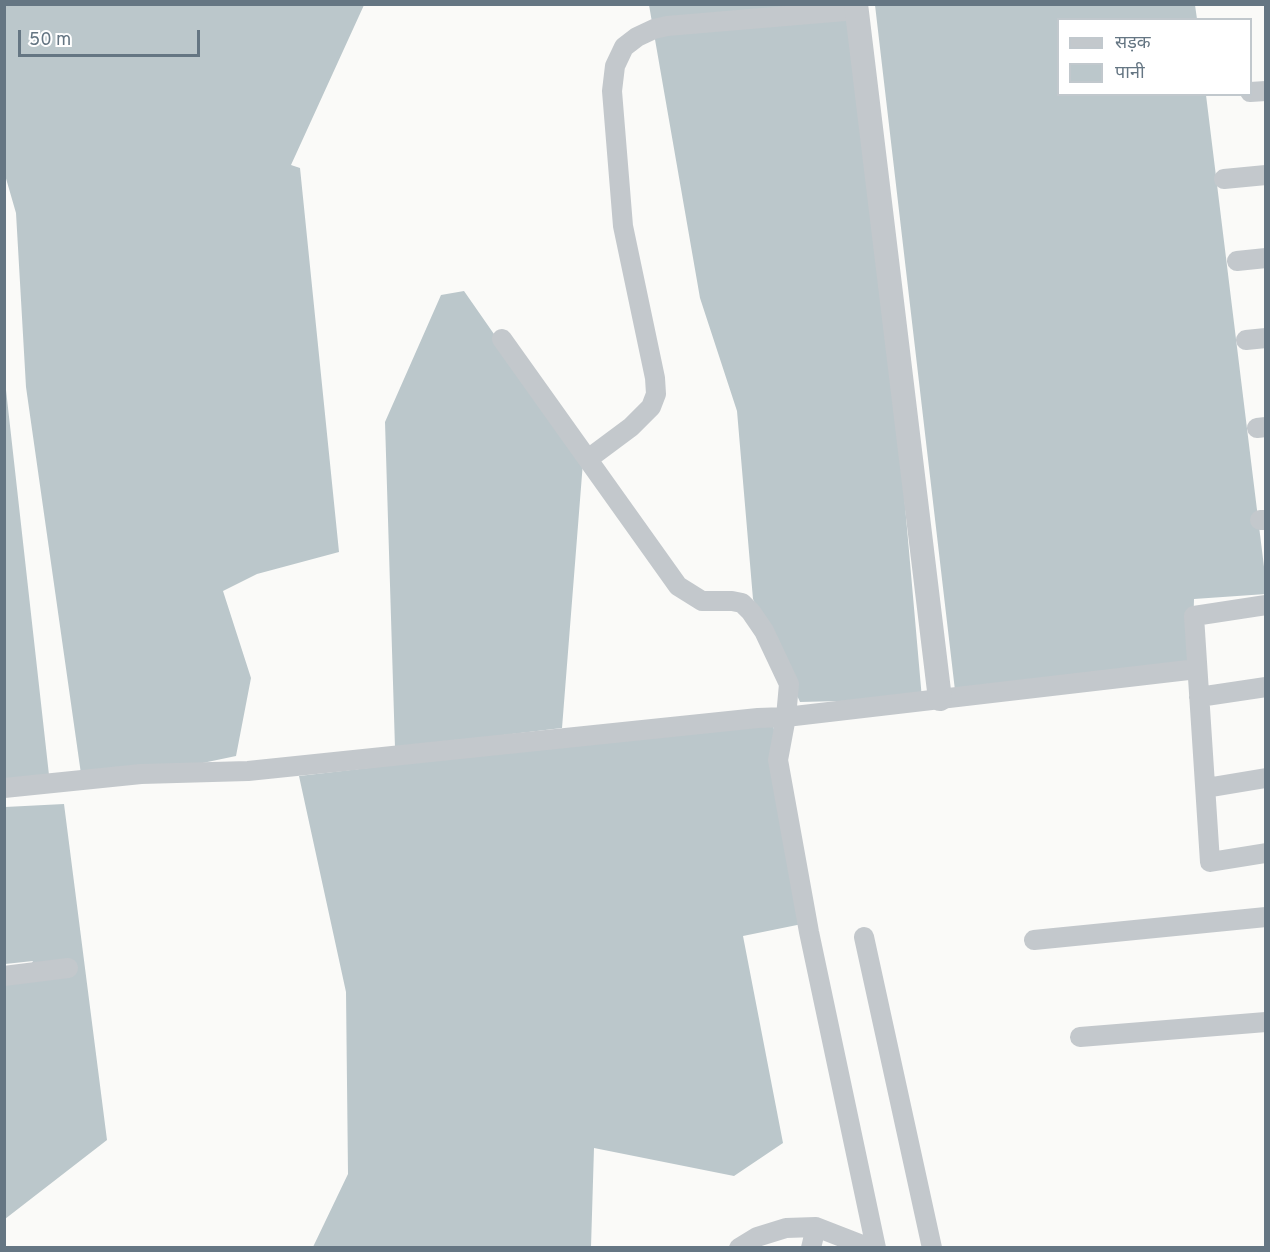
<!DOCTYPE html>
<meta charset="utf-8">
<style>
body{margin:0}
#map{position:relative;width:1270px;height:1252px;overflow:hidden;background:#fafaf8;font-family:Overpass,"Noto Sans Devanagari",sans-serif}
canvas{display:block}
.frame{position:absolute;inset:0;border:6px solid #657683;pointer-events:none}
.legend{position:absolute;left:1057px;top:18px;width:195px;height:78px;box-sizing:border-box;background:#fff;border:2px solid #c1c8cd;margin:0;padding:8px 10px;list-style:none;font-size:18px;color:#657683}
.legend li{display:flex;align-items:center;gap:12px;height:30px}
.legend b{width:30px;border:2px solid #c1c8cd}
.scale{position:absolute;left:18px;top:30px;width:182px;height:27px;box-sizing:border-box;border:3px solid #657683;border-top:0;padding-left:8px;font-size:18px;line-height:21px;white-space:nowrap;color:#657683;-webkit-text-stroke:4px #fff;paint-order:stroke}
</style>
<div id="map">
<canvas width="1270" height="1252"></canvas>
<div class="frame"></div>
<ul class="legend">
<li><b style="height:8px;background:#c3c8cc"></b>सड़क</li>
<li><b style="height:16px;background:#bbc7cb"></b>पानी</li>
</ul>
<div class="scale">50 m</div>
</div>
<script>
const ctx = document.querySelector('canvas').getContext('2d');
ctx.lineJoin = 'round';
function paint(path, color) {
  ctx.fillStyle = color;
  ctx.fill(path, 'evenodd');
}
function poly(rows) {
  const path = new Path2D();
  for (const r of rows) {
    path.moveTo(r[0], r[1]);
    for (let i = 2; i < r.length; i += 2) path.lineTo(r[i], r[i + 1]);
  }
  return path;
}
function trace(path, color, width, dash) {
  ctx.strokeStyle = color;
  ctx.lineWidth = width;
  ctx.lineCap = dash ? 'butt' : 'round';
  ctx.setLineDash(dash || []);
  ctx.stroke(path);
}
const water = poly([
 [4,5,364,5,291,165,300,168,339,552,257,574,223,591,251,678,236,756,83,788,26,387,16,213,5,175],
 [649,5,845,5,904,494,922,699,800,702,753,599,737,411,700,298],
 [875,5,1195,5,1197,19,1058,20,1058,94,1206,95,1265,575,1266,594,1194,599,1192,674,956,699],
 [464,291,583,462,562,728,395,748,385,422,441,295],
 [4,372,49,775,4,781],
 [773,721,785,830,802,924,743,936,783,1143,734,1176,594,1148,591,1247,313,1247,348,1174,346,992,299,776],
 [64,804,107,1140,5,1219,4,980,24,977,33,961,5,964,5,807]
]);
const minor = poly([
 [1250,92,1266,91],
 [1224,179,1266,175],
 [1237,261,1266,258],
 [502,339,678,586,702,601,732,601,742,603,751,612,764,631,789,684,786,717,778,760,809,932,876,1248],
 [1246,340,1266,338],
 [1257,428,1266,427],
 [588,459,631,427,651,407,656,394,655,378,623,226,612,91,615,66,624,47,637,37,654,29,667,26,857,10],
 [1260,520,1266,520],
 [1266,605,1194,616,1210,862,1266,853],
 [1199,697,1266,687],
 [4,788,141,774,248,771,758,718,786,717,1197,669],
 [1206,788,1266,778],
 [864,937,932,1248],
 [1034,940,1266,917],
 [4,976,68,968],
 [1080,1037,1266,1022],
 [739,1248,757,1237,786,1228,816,1227,870,1248],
 [811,1248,816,1227]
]);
const tertiary = poly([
 [856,4,940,699]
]);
paint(water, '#bbc7cb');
trace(minor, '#c3c8cc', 20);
trace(tertiary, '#c3c8cc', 24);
</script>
